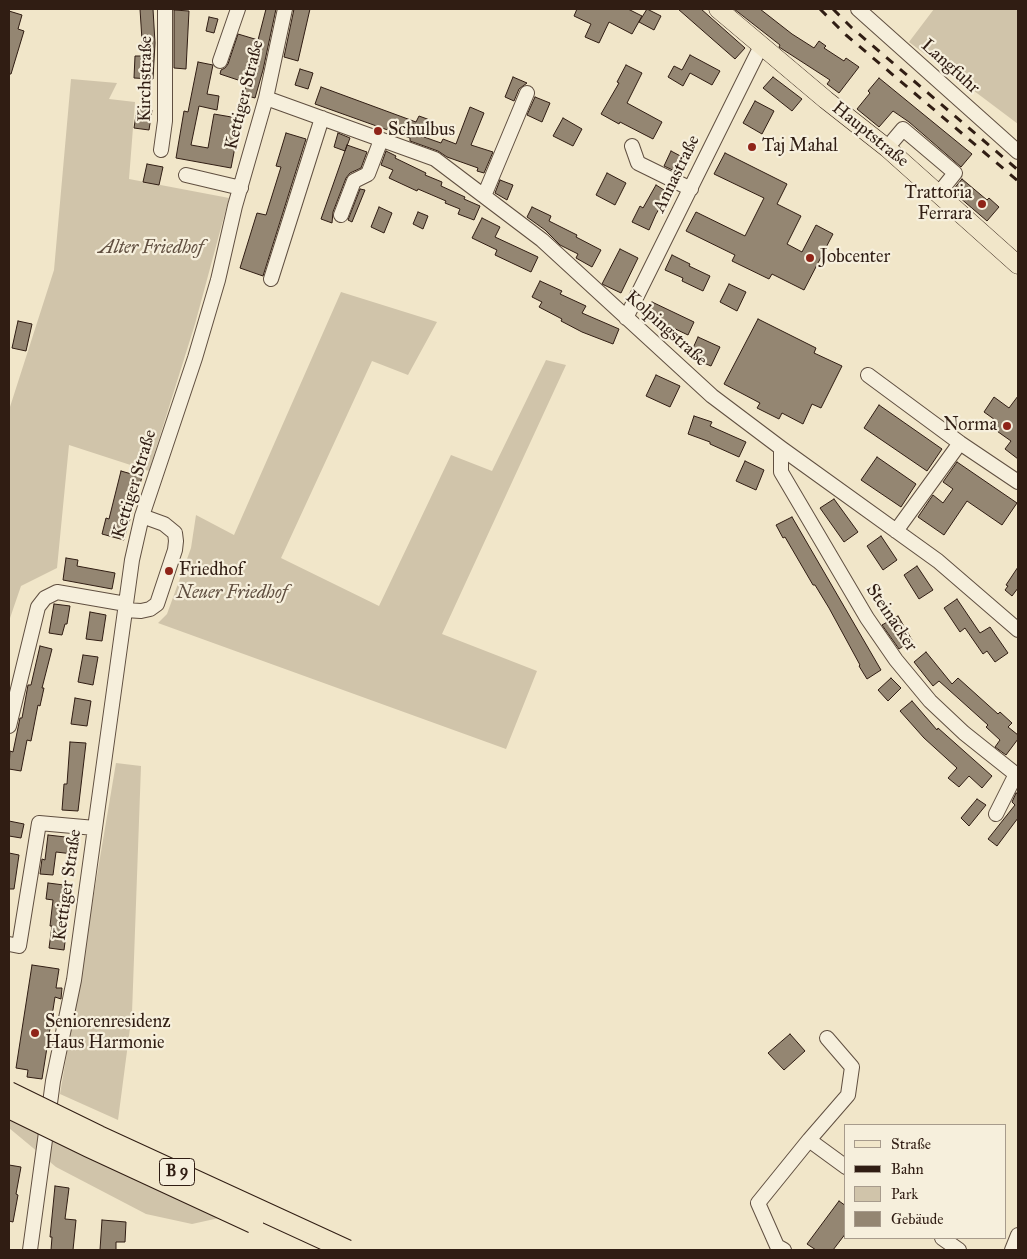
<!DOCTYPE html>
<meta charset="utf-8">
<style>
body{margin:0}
#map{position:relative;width:1027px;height:1259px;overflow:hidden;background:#f1e6c9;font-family:"IM FELL Great Primer",serif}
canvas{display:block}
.frame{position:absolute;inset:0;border:10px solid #301d13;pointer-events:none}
.legend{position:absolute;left:844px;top:1124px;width:162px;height:115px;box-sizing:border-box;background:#f6efdc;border:1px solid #a79b8c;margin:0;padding:6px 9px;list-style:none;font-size:15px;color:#301d13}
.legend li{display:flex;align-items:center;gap:10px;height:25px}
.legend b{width:25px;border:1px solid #a79b8c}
</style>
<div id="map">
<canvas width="1027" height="1259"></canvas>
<div class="frame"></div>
<ul class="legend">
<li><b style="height:6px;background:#f1e6c9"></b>Straße</li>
<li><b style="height:6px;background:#301d13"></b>Bahn</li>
<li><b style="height:14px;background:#d0c4aa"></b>Park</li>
<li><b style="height:14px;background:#948672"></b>Gebäude</li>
</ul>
</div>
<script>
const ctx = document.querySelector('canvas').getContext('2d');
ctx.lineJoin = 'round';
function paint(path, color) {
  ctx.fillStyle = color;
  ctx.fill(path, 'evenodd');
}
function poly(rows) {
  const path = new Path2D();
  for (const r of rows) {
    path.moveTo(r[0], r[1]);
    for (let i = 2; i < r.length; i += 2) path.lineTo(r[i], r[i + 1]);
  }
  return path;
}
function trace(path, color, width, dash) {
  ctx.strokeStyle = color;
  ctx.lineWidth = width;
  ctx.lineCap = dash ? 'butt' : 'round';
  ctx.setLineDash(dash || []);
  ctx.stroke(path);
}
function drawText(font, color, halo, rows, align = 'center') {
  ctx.font = font + ' "IM FELL Great Primer",serif';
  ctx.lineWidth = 4.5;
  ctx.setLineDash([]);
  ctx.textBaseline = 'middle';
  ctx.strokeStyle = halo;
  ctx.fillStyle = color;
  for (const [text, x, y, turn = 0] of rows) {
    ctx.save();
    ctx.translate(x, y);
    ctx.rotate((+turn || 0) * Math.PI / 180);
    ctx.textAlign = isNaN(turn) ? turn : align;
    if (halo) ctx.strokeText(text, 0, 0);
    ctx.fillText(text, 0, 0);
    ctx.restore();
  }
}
const green = poly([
 [934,9,1018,9,1018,124,909,42],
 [71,79,117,83,109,99,135,102,129,179,229,198,195,324,149,471,69,445,57,568,21,586,9,621,9,410,54,270],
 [341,292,437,322,408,375,372,361,281,558,379,606,451,455,492,471,546,360,566,365,442,634,537,671,506,749,158,623,167,614,191,548,196,515,234,535],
 [116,763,141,766,132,1013,118,1120,60,1094],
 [9,1118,219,1218,192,1224,146,1214,56,1167,9,1128]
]);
const building = poly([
 [140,9,153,9,155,43,153,79,134,78,135,56,143,56,140,9],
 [266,9,276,9,263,70,255,98,244,95,247,83,220,74,221,70,225,68,228,64,238,34,258,40,266,9],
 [294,9,310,9,298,61,284,57,294,9],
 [577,9,628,9,642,16,632,34,609,22,599,43,585,37,591,24,574,16,577,9],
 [647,9,661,16,654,30,639,22,647,9],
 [678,9,701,9,745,48,735,59,678,9],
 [734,9,760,9,792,34,814,48,819,41,826,46,824,48,844,61,846,58,859,67,839,93,827,84,830,80,779,47,780,45,734,9],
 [174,10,189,11,186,69,174,68,174,10],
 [9,11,22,15,18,29,24,31,11,74,9,74,9,11],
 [209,17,218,19,214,33,206,31,209,17],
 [690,55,720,71,712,85,690,73,683,86,668,77,674,66,682,70,690,55],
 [198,62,213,65,207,94,219,96,217,110,199,106,191,145,208,148,214,114,243,119,237,147,235,147,231,168,176,158,184,111,188,112,198,62],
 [626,65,642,73,627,103,662,122,653,139,620,122,619,124,601,114,619,83,617,82,626,65],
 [300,69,313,73,308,89,295,85,300,69],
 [513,77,527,83,519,89,514,101,505,97,513,77],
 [773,77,802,99,792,111,763,88,773,77],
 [879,78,972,154,961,167,909,122,893,111,879,127,857,109,870,93,868,91,879,78],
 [321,87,416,122,419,116,430,120,424,137,441,143,443,139,456,144,470,107,484,113,471,145,493,152,484,173,477,171,478,168,447,157,438,151,410,141,410,138,315,104,321,87],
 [535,97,550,103,542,122,527,115,535,97],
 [755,101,774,111,762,134,743,123,755,101],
 [137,109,152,110,149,130,134,128,137,109],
 [563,118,582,129,573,146,553,136,563,118],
 [286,133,306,139,263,276,240,268,257,213,266,215,281,167,276,166,286,133],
 [338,133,350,138,345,151,334,147,338,133],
 [347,145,367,152,361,168,350,173,346,178,333,212,332,223,321,219,347,145],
 [386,151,396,156,395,158,426,173,425,175,442,182,441,186,465,197,464,199,480,206,474,220,458,214,460,209,445,203,446,201,418,189,417,191,389,178,393,170,381,165,386,151],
 [671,151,688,160,681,174,664,166,671,151],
 [725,153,787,184,777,204,801,216,787,244,802,252,816,225,833,234,804,290,772,274,769,279,732,261,735,255,686,231,696,212,745,236,764,198,714,174,725,153],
 [147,164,163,167,159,185,143,182,147,164],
 [607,173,626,183,615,205,596,195,607,173],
 [962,179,987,200,989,198,999,207,987,221,952,191,962,179],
 [500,180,513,185,507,200,495,193,500,180],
 [656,185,669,193,656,214,649,230,632,222,640,206,643,208,656,185],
 [360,189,365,190,352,222,348,220,360,189],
 [379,207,392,213,384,233,371,227,379,207],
 [532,207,551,216,549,221,577,235,576,237,601,250,592,267,576,258,578,254,560,245,545,230,527,217,532,207],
 [418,212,428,216,423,229,413,224,418,212],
 [482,218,500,227,495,237,538,257,531,272,495,255,497,250,472,238,482,218],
 [620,249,638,258,621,293,602,284,620,249],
 [672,255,690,264,689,266,710,276,703,291,682,281,683,278,665,270,672,255],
 [540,281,562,291,560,294,586,306,582,313,619,329,613,344,582,332,561,321,562,319,539,307,542,302,532,297,540,281],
 [729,284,746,292,737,311,720,302,729,284],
 [652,302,694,322,688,335,646,315,652,302],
 [758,319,816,348,814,353,842,366,821,408,812,404,803,424,782,413,779,419,757,408,760,403,724,384,758,319],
 [18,321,32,324,26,351,12,348,18,321],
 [698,337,720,347,711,366,689,357,698,337],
 [656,375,680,386,670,407,646,396,656,375],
 [1018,396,1018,459,1005,449,1011,441,994,429,998,422,984,412,994,397,1009,408,1018,396],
 [879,405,942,449,927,471,864,428,879,405],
 [694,416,712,422,710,426,746,442,739,457,710,444,710,442,688,434,694,416],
 [877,457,916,484,901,507,861,480,877,457],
 [745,461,764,470,756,490,736,481,745,461],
 [957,462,1017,503,1002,525,967,501,944,535,918,517,933,495,943,503,953,489,943,482,957,462],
 [121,471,142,477,124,540,102,534,106,518,109,519,121,471],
 [834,499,858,532,844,542,820,508,834,499],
 [792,517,881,670,867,679,859,666,860,665,829,608,815,585,813,585,785,537,783,538,776,525,792,517],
 [881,536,897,560,883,570,867,546,881,536],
 [66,558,78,560,77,566,115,573,112,589,63,580,66,558],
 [917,566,933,590,919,599,904,575,917,566],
 [1018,567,1018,588,1012,596,1005,590,1008,586,1006,585,1018,567],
 [957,599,980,633,990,627,1008,653,995,662,987,651,983,654,965,628,960,632,944,608,957,599],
 [54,604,70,606,67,624,65,624,62,635,49,633,54,604],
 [90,612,106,615,102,641,86,639,90,612],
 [898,616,912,640,899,649,882,625,898,616],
 [40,646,52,649,42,688,44,688,40,706,38,705,31,741,27,740,21,771,9,769,10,751,13,752,20,718,22,718,28,685,31,685,40,646],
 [926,652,952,684,958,678,998,714,1000,712,1012,723,1008,727,1018,735,1018,739,1006,755,995,747,1000,740,986,727,988,725,939,681,933,686,914,662,926,652],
 [83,655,98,657,93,685,78,682,83,655],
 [891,678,901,688,888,701,878,690,891,678],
 [75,698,91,701,87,726,71,724,75,698],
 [912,701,937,730,938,728,992,776,982,788,969,776,959,787,948,778,957,768,924,738,900,711,912,701],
 [70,742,86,743,78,811,62,810,64,784,67,784,70,742],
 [1016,793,1018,794,1018,818,997,846,988,839,1015,805,1012,802,1016,793],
 [977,799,986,805,969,826,961,818,977,799],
 [9,821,24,824,21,838,9,836,9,821],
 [48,835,74,838,73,854,56,852,53,875,40,874,42,859,45,860,48,835],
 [9,853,19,855,14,889,9,889,9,853],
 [48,883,72,886,64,950,49,948,52,926,50,926,53,900,46,899,48,883],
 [32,965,59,969,56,988,62,988,61,999,55,997,42,1079,27,1077,28,1070,16,1068,32,965],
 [790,1034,805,1051,784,1070,768,1053,790,1034],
 [9,1165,21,1167,16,1194,18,1195,13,1222,9,1221,9,1165],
 [55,1186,69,1188,65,1219,76,1220,73,1250,51,1250,52,1237,50,1237,55,1186],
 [839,1201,846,1206,846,1233,833,1250,816,1250,807,1244,839,1201],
 [102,1220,126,1222,125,1242,116,1242,116,1250,100,1250,102,1220]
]);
const minor = poly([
 [858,9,1018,152],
 [220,61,238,9],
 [266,98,435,159,542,240,712,396,781,448,938,561,1018,630],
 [632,146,638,163,691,189],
 [887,148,903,129,955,173,939,193],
 [161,150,165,121,165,9],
 [186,175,241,188],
 [484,196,527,93],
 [341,215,354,181,368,174,381,140],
 [271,279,322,118],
 [626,318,761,46],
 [868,375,960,443,1018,482],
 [781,448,781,472,867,618,896,660,930,701,964,733,1018,776],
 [896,531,960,443],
 [125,610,141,611,150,609,157,604,175,550,176,541,175,533,164,524,142,516],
 [9,726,38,607,45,598,57,592,126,604],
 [996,814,1016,774],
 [9,944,19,946,39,823,95,828],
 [809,1140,848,1095,852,1067,827,1038],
 [942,1238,959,1250],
 [30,1250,53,1081,74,980,132,560,142,516,195,358,218,280,235,206,266,98,285,9],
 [784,1250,777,1246,758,1203,809,1140,846,1167],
 [1012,1250,1018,1235]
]);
const major = poly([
 [718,9,826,100,887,148,1018,265]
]);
const rail = poly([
 [820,9,846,35,1018,181],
 [833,9,852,28,1018,170]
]);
const highwayBridge = poly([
 [9,1092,99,1136,347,1250],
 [9,1108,89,1147,253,1223]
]);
const markers = [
 [378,131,5,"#8f2418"],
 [752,147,5,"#8f2418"],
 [982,204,5,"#8f2418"],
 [810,258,5,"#8f2418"],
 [1007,426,5,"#8f2418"],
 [169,571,5,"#8f2418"],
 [35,1033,5,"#8f2418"]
];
const shields = [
 [177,1172,35]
];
const shieldNames = [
 ["B 9",177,1172]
];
const streetNames = [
 ["Langfuhr",950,67,42],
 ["Kirchstraße",146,79,-89],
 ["Kettiger Straße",245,95,-76],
 ["Hauptstraße",870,135,39],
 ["Annastraße",677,174,-64],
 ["Kolpingstraße",666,329,42],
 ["Kettiger Straße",135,484,-73],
 ["Steinacker",891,618,56],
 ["Kettiger Straße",68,885,-82]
];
const poiNames = [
 ["Schulbus",388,131],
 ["Taj Mahal",762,147],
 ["Trattoria",972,194,"right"],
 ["Ferrara",972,215,"right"],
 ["Jobcenter",820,258],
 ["Norma",997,426,"right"],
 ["Friedhof",179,571],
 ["Seniorenresidenz",45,1023],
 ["Haus Harmonie",45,1044]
];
const parkNames = [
 ["Alter Friedhof",151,249],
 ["Neuer Friedhof",232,594]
];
paint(green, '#d0c4aa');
paint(building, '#948672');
trace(building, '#301d13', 1);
trace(minor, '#604f40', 16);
trace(major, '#301d13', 19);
trace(minor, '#f6efdc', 14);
trace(major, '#f1e6c9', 18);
trace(rail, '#301d13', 3, [9, 9]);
trace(highwayBridge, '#301d13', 22, []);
trace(highwayBridge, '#f1e6c9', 20);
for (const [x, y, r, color] of markers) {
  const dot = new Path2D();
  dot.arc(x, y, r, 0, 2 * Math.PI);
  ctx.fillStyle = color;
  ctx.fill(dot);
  trace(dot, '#f6efdc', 2);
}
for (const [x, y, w] of shields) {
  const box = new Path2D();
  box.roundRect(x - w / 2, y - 13.5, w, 27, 4);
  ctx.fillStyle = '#f6efdc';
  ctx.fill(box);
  trace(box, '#301d13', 1);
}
drawText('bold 16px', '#301d13', null, shieldNames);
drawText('18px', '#301d13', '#f6efdc', streetNames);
drawText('18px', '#301d13', '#f6efdc', poiNames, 'left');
drawText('italic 18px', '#604f40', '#f6efdc', parkNames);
</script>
